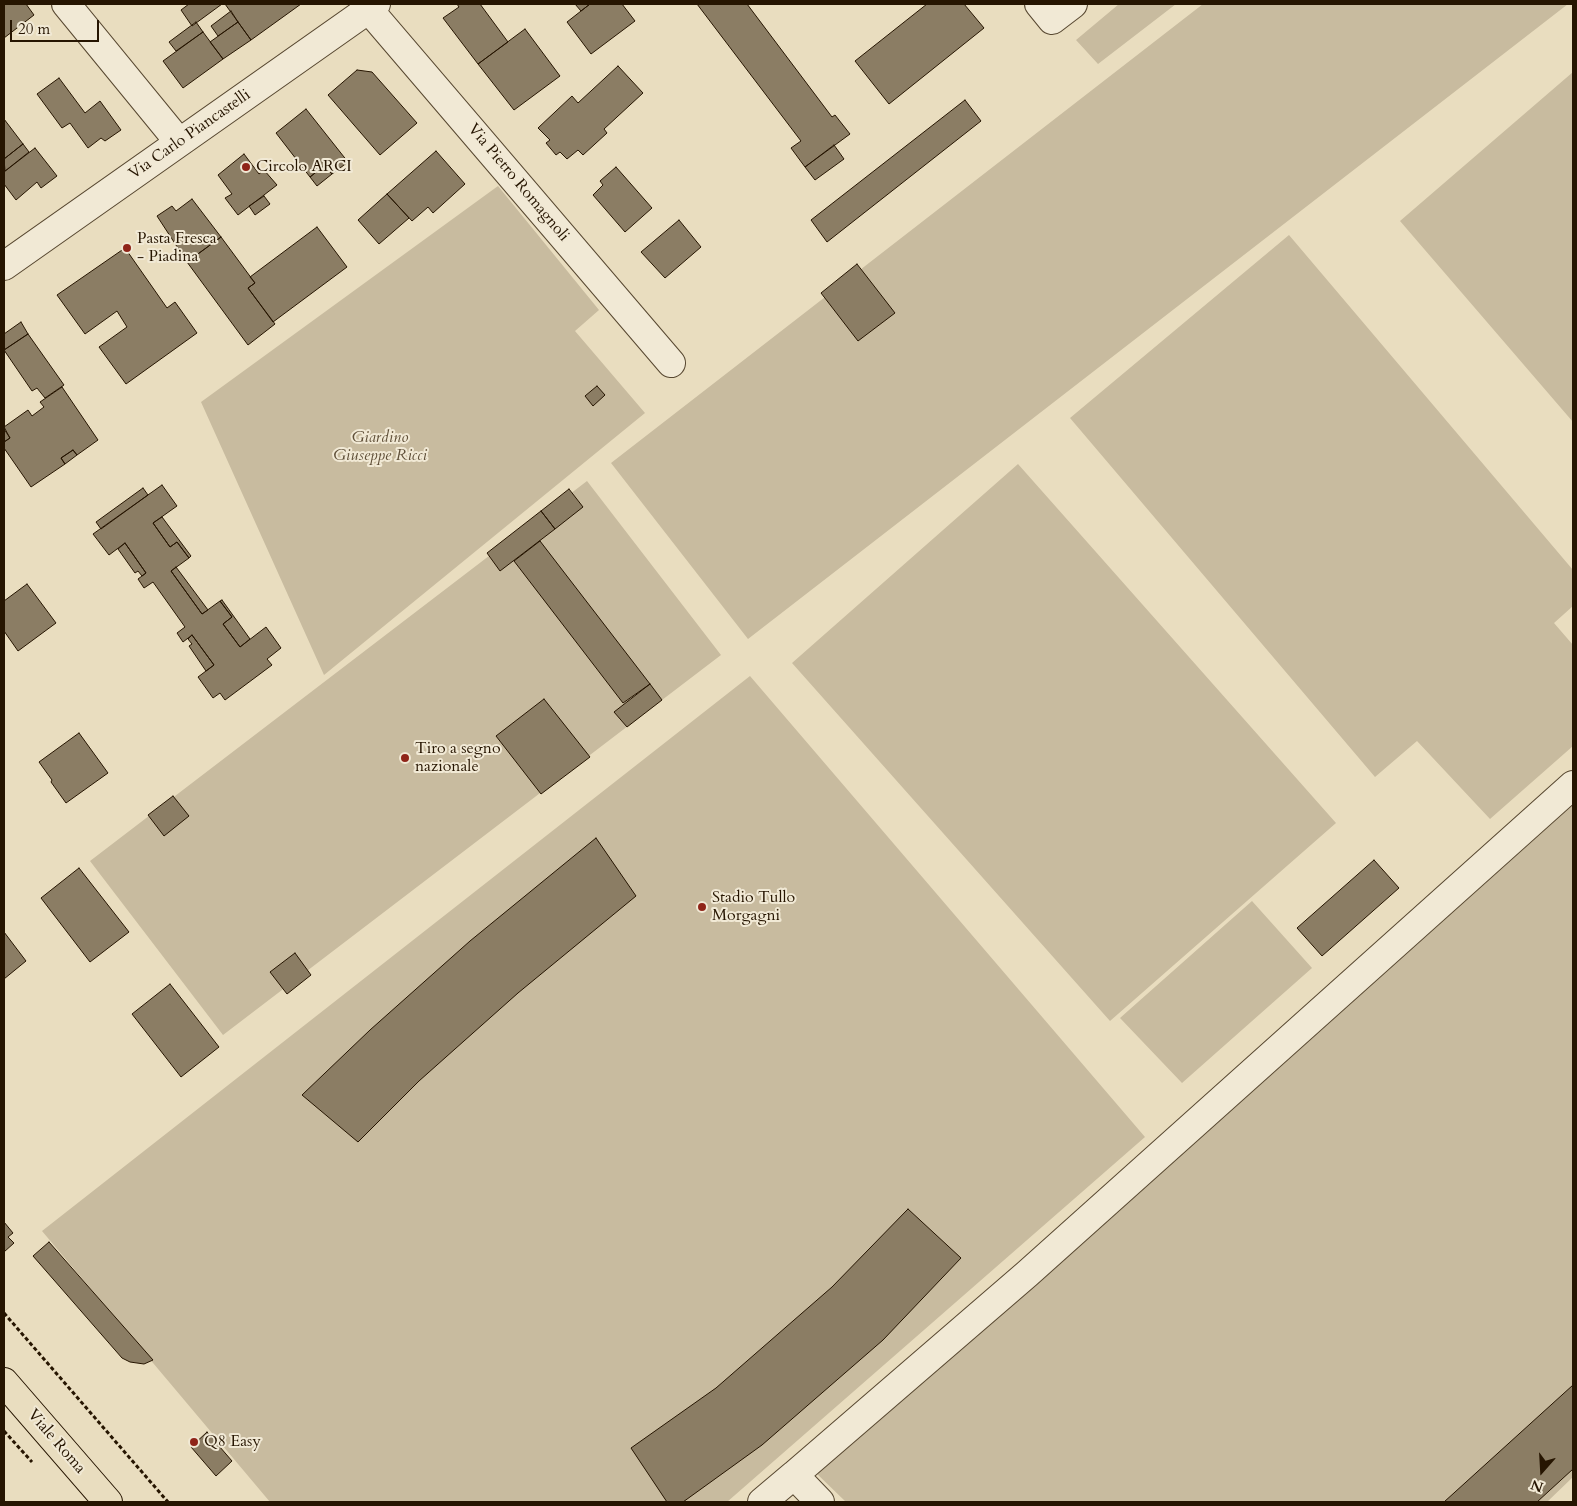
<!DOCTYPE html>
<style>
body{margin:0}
#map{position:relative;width:1577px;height:1506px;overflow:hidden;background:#e9ddbf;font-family:Cardo,serif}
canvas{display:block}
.frame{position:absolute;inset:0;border:5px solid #261501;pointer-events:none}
.north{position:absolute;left:1517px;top:1446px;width:50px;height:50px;-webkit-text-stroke:4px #f1e9d5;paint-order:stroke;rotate:199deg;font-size:14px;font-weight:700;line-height:20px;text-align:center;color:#261501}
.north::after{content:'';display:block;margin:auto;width:18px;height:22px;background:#261501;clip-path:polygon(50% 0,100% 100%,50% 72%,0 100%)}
.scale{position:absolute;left:10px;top:20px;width:89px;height:22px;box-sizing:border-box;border:2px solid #261501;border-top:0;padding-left:6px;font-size:15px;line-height:18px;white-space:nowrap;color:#261501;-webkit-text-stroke:4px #f1e9d5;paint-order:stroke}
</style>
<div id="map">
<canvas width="1577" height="1506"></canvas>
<div class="frame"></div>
<div class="north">N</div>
<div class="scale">20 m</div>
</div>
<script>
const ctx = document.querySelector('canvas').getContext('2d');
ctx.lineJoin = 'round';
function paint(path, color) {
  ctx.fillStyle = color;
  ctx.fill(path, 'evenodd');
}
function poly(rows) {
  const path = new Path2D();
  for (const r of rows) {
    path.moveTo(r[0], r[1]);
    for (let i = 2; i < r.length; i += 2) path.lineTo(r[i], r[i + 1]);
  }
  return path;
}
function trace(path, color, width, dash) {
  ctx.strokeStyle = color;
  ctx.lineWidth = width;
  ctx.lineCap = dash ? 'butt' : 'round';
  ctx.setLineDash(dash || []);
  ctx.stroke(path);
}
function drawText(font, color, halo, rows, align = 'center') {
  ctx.font = font + ' Cardo,serif';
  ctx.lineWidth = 4;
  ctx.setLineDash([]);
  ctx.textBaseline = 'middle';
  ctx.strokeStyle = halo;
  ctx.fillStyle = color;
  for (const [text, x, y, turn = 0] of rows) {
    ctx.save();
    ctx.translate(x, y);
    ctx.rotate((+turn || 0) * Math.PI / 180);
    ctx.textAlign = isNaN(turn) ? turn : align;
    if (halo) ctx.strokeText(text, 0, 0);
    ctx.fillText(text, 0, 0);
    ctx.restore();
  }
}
const green = poly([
 [1119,4,1176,4,1098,64,1076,40],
 [1203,4,1568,4,748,639,611,463],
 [1573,72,1573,422,1400,221],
 [498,186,599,310,575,331,645,413,324,675,201,402],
 [1289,235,1573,570,1573,606,1554,623,1573,645,1573,746,1490,819,1417,741,1375,777,1070,418],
 [1018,464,1336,823,1110,1021,792,663],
 [587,481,721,655,223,1035,90,861],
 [750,676,1145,1137,727,1502,270,1502,42,1231],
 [1573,797,1573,1477,1547,1502,846,1502,814,1471],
 [1252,901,1312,968,1182,1083,1120,1018]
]);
const building = poly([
 [4,4,26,4,34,15,4,38,4,4],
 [189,4,222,4,192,26,181,10,189,4],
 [225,4,301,4,251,40,225,4],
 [457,4,480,4,508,42,478,64,443,18,459,7,457,4],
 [575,4,590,4,581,11,575,4],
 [590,4,622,4,635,21,591,54,567,22,590,4],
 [697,4,747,4,832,117,835,115,850,134,805,167,791,148,801,141,697,4],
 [927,4,964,4,984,28,889,104,855,61,927,4],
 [231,11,238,22,218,36,211,26,231,11],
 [196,22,203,32,176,51,169,42,196,22],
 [238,22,251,40,223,59,210,42,238,22],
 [525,29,560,76,514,110,478,64,525,29],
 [203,32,223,59,183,88,163,61,203,32],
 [618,66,643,93,604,129,607,133,583,155,578,150,567,159,560,152,556,155,546,143,550,140,538,128,572,96,578,103,618,66],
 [357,70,372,72,417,123,380,155,328,95,357,70],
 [59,78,85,113,100,101,121,130,105,141,101,138,88,148,70,123,62,128,37,94,59,78],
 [965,100,981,121,827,242,811,220,965,100],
 [306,109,348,162,332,174,325,165,310,177,276,133,306,109],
 [4,119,23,144,4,159,4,119],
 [23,144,29,152,5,171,4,159,23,144],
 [834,145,844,159,815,180,805,167,834,145],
 [35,148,57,176,41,188,37,182,16,200,4,184,4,172,35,148],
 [436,151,465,184,433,213,428,207,412,221,387,194,436,151],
 [244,154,259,174,264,170,277,185,238,215,225,198,232,194,218,175,244,154],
 [325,165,332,174,317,186,310,177,325,165],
 [616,167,652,208,625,232,593,195,603,185,600,181,616,167],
 [387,194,409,218,379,244,358,220,387,194],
 [264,196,270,204,255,215,249,206,264,196],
 [192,199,221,237,187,262,157,216,172,206,176,211,192,199],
 [679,220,701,247,665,278,641,252,679,220],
 [317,227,347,267,273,322,248,288,255,283,250,277,317,227],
 [221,237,255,283,248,288,275,324,248,345,187,262,221,237],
 [125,248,167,308,175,302,197,333,126,384,99,347,127,327,117,311,85,334,57,295,125,248],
 [857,264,895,313,858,341,821,293,857,264],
 [21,322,28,334,4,350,4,334,21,322],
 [28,334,64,385,45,398,37,388,32,391,4,350,28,334],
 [597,386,605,395,593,406,585,396,597,386],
 [62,387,98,440,77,455,73,450,61,458,65,464,31,487,4,448,4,442,10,438,4,427,28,410,32,416,44,407,40,402,62,387],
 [4,429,10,438,4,442,4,429],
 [73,450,77,455,65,464,61,458,73,450],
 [162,485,177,506,153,523,170,547,177,542,189,558,171,571,202,614,220,601,232,617,223,624,240,647,266,627,281,648,267,659,272,665,225,700,220,693,213,698,198,677,214,665,192,635,183,642,177,633,185,627,153,582,144,588,138,579,146,573,125,543,109,555,93,534,162,485],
 [143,488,148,495,101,529,96,522,143,488],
 [569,489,583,507,555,529,541,511,569,489],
 [541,511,555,529,500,571,487,553,541,511],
 [162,517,191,556,189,558,177,542,170,547,153,523,162,517],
 [540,541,650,684,623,703,514,561,540,541],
 [125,543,146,573,142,576,138,571,135,573,118,549,125,543],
 [176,567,208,610,202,614,171,571,176,567],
 [27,584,56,623,18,651,4,631,4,601,27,584],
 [222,600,250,639,240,647,223,624,232,617,220,601,222,600],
 [192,635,214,665,206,671,189,646,192,644,188,639,192,635],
 [650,684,662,700,627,727,614,712,650,684],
 [544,699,590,757,541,794,496,736,544,699],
 [79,733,108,773,66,803,51,782,52,780,39,762,79,733],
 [173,796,189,816,164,836,148,815,173,796],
 [596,838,636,896,518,993,419,1081,358,1142,302,1095,370,1030,470,941,596,838],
 [1374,860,1399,888,1322,956,1297,928,1374,860],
 [79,868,129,932,90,962,41,898,79,868],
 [4,932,26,961,4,979,4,932],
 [295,953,311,975,287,994,270,972,295,953],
 [170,984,219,1047,181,1077,132,1014,170,984],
 [908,1209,961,1258,883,1340,762,1445,683,1502,667,1502,631,1448,716,1388,832,1287,908,1209],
 [4,1222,13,1233,8,1237,14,1243,4,1252,4,1222],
 [49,1242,153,1360,144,1364,130,1362,122,1358,33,1256,49,1242],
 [1573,1385,1573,1469,1537,1502,1444,1502,1573,1385],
 [207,1432,232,1461,216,1476,191,1447,207,1432]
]);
const path = poly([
 [4,1313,168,1502],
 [4,1431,32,1462]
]);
const minor = poly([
 [66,4,179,142],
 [364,4,671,363],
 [1039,4,1052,20,1073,4],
 [4,266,376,4],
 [794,1475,1027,1274,1573,785],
 [762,1502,794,1475,820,1502]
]);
const major = poly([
 [4,1382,108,1502]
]);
const markers = [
 [246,167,5,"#8f2418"],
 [127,248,5,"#8f2418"],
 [405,758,5,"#8f2418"],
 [702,907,5,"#8f2418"],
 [194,1442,5,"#8f2418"]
];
const streetNames = [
 ["Via Carlo Piancastelli",190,135,-35],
 ["Via Pietro Romagnoli",518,183,50],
 ["Viale Roma",56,1442,49]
];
const poiNames = [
 ["Circolo ARCI",256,167],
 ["Pasta Fresca",137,239],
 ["- Piadina",137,257],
 ["Tiro a segno",415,749],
 ["nazionale",415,767],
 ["Stadio Tullo",712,898],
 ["Morgagni",712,916],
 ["Q8 Easy",204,1442]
];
const parkNames = [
 ["Giardino",380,438],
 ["Giuseppe Ricci",380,456]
];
paint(green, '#c8bb9f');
paint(building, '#8b7d64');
trace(building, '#261501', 1);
trace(minor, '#574730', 30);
trace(major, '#261501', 30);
trace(path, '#261501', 3, [4, 2.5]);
trace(minor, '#f1e9d5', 28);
trace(major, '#e9ddbf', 28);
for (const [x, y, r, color] of markers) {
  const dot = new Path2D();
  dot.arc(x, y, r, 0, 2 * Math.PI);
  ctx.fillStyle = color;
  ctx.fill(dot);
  trace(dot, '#f1e9d5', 2);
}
drawText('16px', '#261501', '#f1e9d5', streetNames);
drawText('16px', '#261501', '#f1e9d5', poiNames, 'left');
drawText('italic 16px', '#5f4f38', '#f1e9d5', parkNames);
</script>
